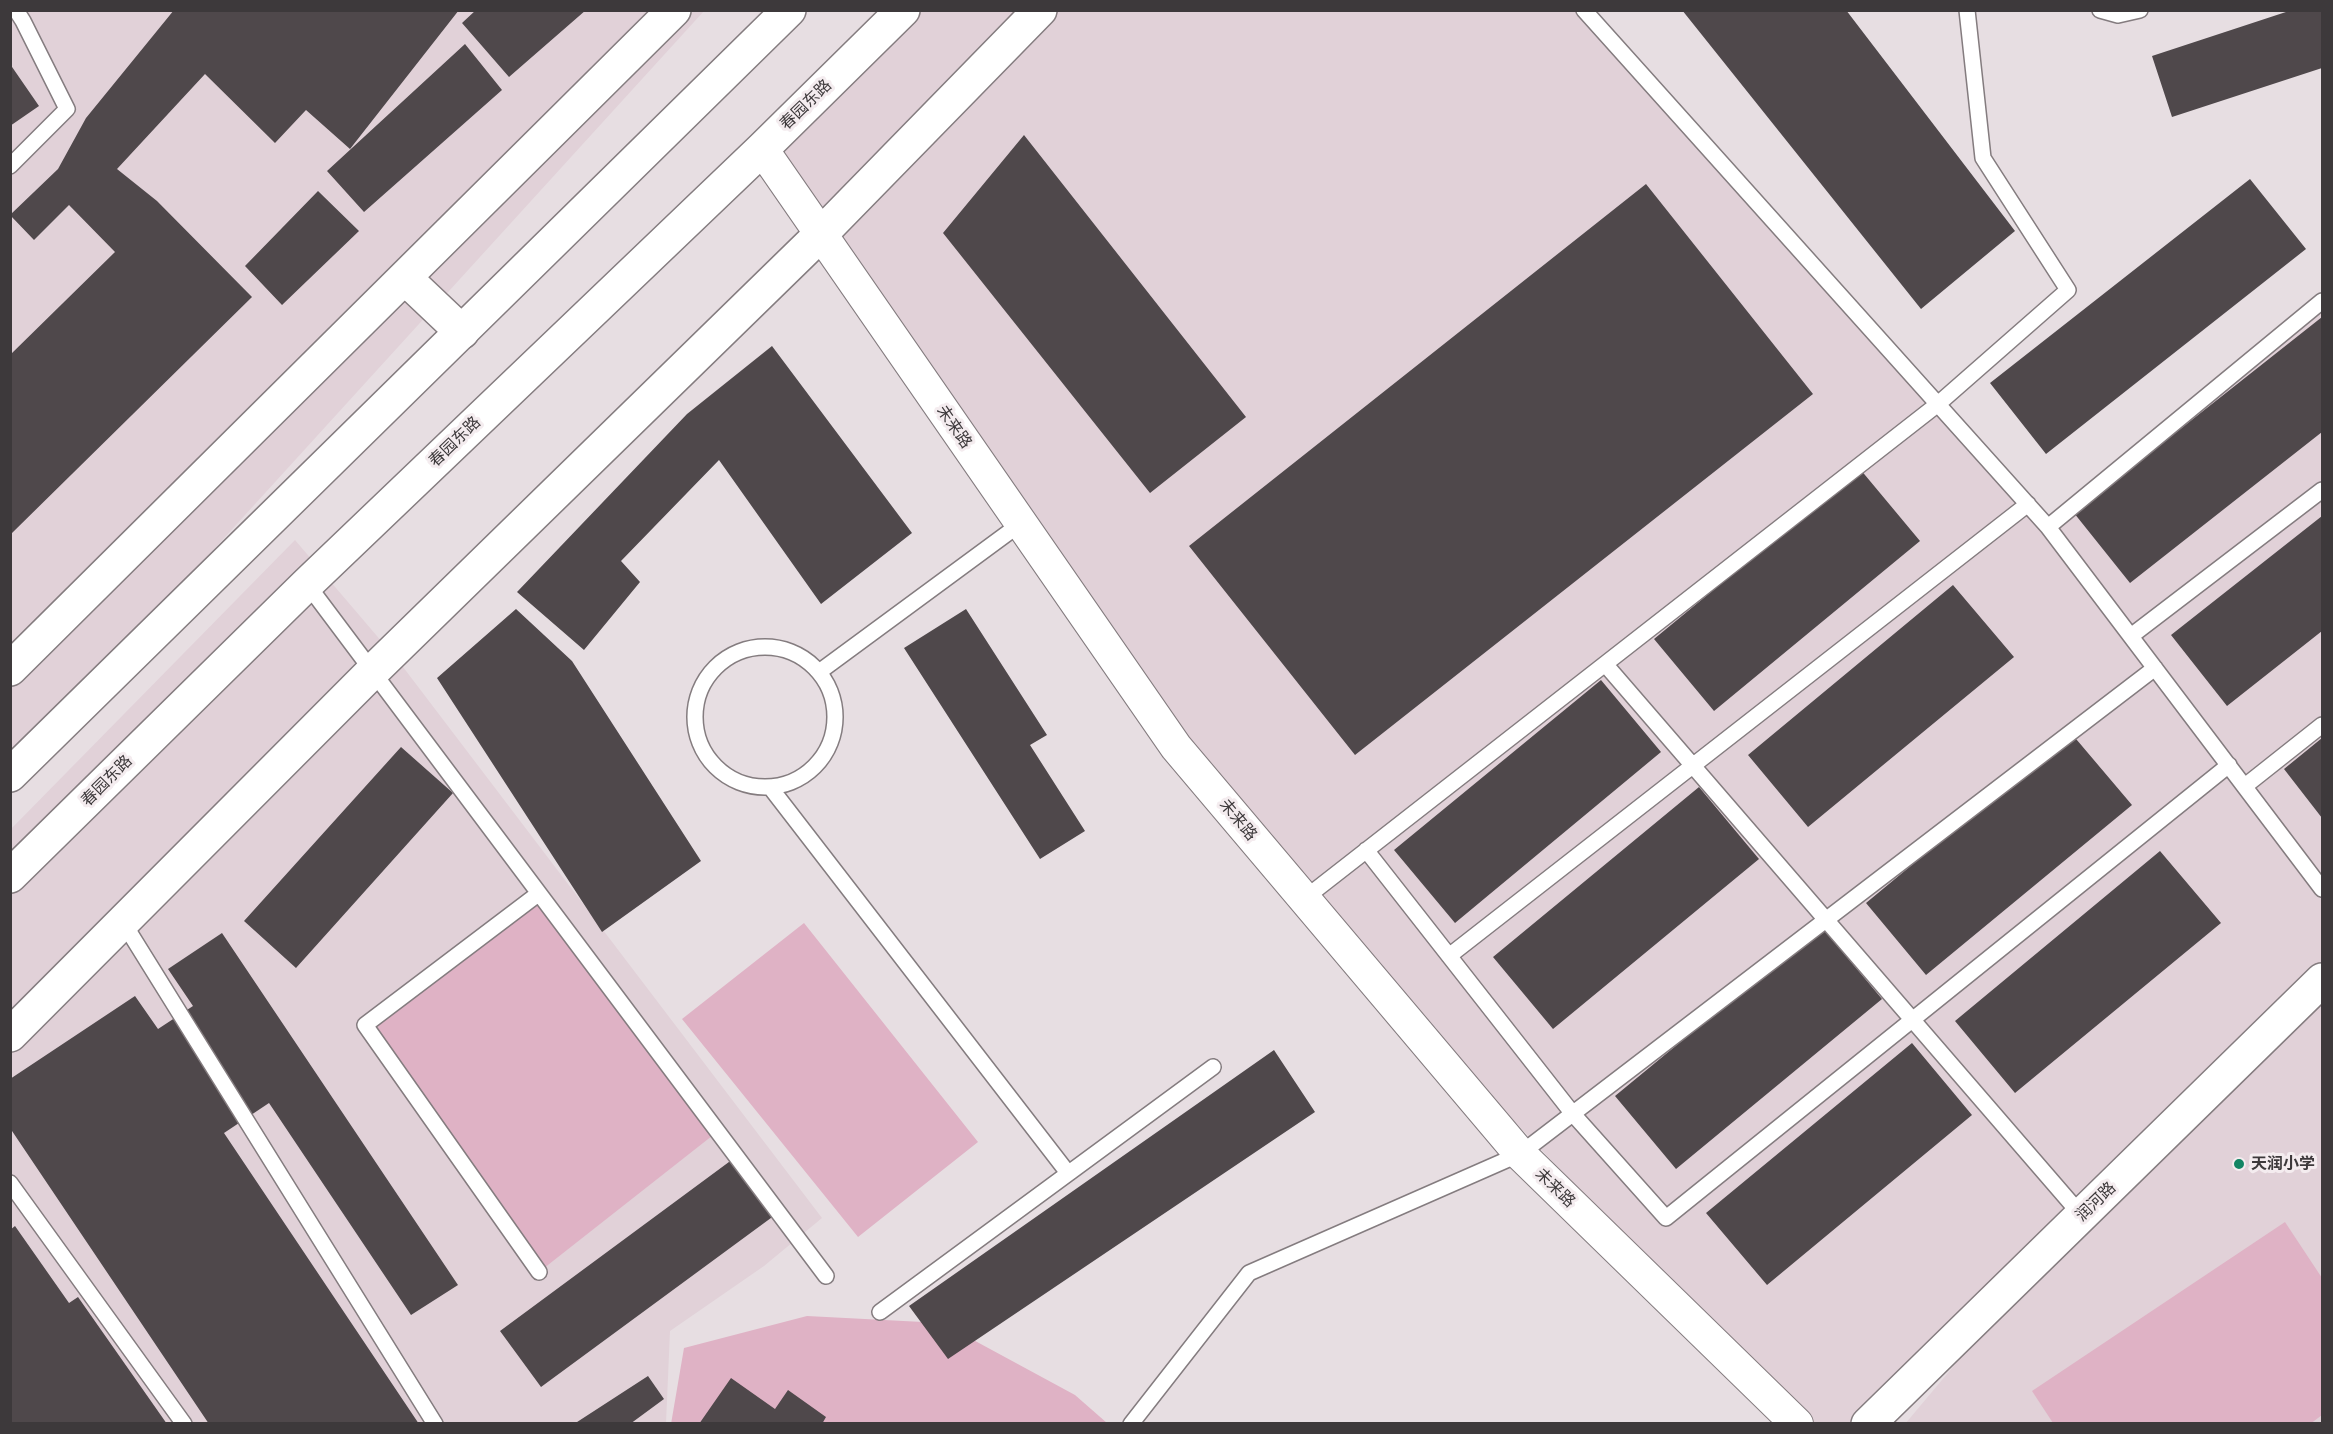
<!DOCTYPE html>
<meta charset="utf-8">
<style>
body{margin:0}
#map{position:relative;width:2333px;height:1434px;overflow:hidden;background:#e7dee2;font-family:"Roboto Serif",serif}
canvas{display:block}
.frame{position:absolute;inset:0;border:12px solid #3d393b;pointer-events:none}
</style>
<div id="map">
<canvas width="2333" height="1434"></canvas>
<div class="frame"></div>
</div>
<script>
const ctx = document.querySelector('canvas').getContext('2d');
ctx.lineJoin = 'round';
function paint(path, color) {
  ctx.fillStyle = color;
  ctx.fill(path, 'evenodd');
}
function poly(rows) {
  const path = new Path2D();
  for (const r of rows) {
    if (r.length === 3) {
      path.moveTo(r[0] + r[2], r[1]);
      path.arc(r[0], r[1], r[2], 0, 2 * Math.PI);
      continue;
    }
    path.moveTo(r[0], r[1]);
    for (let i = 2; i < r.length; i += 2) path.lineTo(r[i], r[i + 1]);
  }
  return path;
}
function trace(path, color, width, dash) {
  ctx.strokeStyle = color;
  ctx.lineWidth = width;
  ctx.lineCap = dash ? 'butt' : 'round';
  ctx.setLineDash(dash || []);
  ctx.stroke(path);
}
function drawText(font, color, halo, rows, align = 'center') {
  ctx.font = font + ' "Roboto Serif","Noto Sans SC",serif';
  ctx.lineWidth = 6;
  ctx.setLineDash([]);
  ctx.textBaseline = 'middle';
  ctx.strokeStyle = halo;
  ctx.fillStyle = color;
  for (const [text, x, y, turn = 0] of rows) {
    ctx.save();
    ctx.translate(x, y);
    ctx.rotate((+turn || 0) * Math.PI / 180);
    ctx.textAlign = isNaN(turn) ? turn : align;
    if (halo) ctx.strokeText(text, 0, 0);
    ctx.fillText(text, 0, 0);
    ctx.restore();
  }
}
const built = poly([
 [11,11,704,11,11,772],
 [903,11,1583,11,2048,527,2322,301,2322,980,1868,1423,1800,1423,1304,899,762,149],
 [295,540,400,663,822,1218,764,1266,670,1331,666,1423,11,1424,11,829],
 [2322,1004,2322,1423,1905,1424,1989,1324]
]);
const green = poly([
 [538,894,717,1132,539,1272,365,1025],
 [804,923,978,1142,858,1237,682,1019],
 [2285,1222,2322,1278,2322,1415,2310,1424,2053,1423,2032,1391],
 [807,1316,942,1323,1075,1395,1107,1423,671,1424,684,1348]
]);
const building = poly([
 [174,10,459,10,350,149,306,110,275,143,205,74,117,169,157,201,252,297,12,533,10,355,115,252,69,205,34,240,10,215,58,169,86,118],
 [476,10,586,10,509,77,462,23],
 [1682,10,1846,10,2015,231,1921,309],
 [2292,10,2322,10,2322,68,2172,117,2152,56],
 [465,44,502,90,364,212,327,171],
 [10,64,39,106,10,126],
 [1024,135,1246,417,1150,493,943,233],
 [2250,179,2306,249,2046,454,1990,383],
 [1646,184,1813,394,1355,755,1189,546],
 [318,191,359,231,282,305,245,266],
 [2322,317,2322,432,2130,583,2074,513],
 [772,346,912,533,821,604,719,460,621,561,640,582,584,650,517,592,687,414],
 [1860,469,1920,541,1714,711,1654,639],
 [2322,516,2322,631,2227,706,2171,635],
 [1953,585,2014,657,1808,827,1748,755],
 [516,609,572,661,701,861,602,932,437,678],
 [966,609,1047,735,1030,745,1085,831,1040,859,904,648],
 [1601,680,1661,752,1455,923,1394,850],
 [2071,733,2132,805,1926,975,1866,903],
 [2322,738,2322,818,2284,769],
 [401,747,453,793,296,968,244,921],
 [1699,787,1759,859,1553,1029,1493,957],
 [2160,851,2221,923,2015,1093,1955,1021],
 [1821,926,1882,999,1676,1169,1615,1096],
 [222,933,458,1285,411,1315,269,1103,224,1133,419,1424,209,1424,10,1128,10,1079,135,996,158,1029,193,1006,168,969],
 [1912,1043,1972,1115,1767,1285,1706,1213],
 [1274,1050,1315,1112,948,1359,909,1306],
 [733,1159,775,1215,541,1387,500,1331],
 [15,1226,69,1303,78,1297,167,1424,10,1424,10,1230],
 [648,1376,664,1399,630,1424,574,1424],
 [731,1378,775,1409,788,1390,826,1417,822,1424,699,1424]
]);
const lane = poly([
 [1584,10,2048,527,2322,301],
 [2100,10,2118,15,2140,10],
 [10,166,67,109,23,21,16,10],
 [2048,527,2322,889],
 [307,584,826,1276],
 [2131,636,2322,490],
 [765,717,70],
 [1605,664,2082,1216],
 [819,672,1020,524],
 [2245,786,2322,725],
 [770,787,1068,1173],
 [1366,850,1573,1114,1666,1218,2229,765],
 [538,894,365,1025,539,1272],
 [1304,899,1938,404,2068,290,1983,158,1967,10],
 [123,922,435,1424],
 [1449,956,2028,504],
 [10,1183,184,1424],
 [880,1312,1213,1067],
 [1131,1424,1249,1273,1520,1154,2155,668]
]);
const street = poly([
 [762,149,1176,747,1520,1154,1797,1424]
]);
const secondary = poly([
 [405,278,462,332],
 [10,669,674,10],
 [10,1035,372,672,821,234,1040,10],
 [1868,1424,2322,980]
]);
const primary = poly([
 [10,775,789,10],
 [10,876,307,584,762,149,903,10]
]);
const markers = [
 [2239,1164,6,"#138564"]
];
const streetNames = [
 ["春园东路",806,105,-44],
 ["未来路",954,427,55],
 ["春园东路",455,442,-44],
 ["春园东路",107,781,-45],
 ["未来路",1238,820,50],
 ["未来路",1555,1188,44],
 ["润河路",2096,1202,-44]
];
const poiNames = [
 ["天润小学",2251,1164]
];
paint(built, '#e1d1d8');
paint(green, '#dfb2c5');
paint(building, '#4f484b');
trace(lane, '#847c7f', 18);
trace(street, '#847c7f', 34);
trace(secondary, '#847c7f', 36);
trace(primary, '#847c7f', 36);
trace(lane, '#fff', 15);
trace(street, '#fff', 32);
trace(secondary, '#fff', 33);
trace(primary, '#fff', 33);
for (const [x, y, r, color] of markers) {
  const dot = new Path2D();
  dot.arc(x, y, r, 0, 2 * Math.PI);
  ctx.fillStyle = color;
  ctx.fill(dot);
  trace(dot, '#f4ecef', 2);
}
drawText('16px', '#3d393b', '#f4ecef', streetNames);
drawText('bold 16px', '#3d393b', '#f4ecef', poiNames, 'left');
</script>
